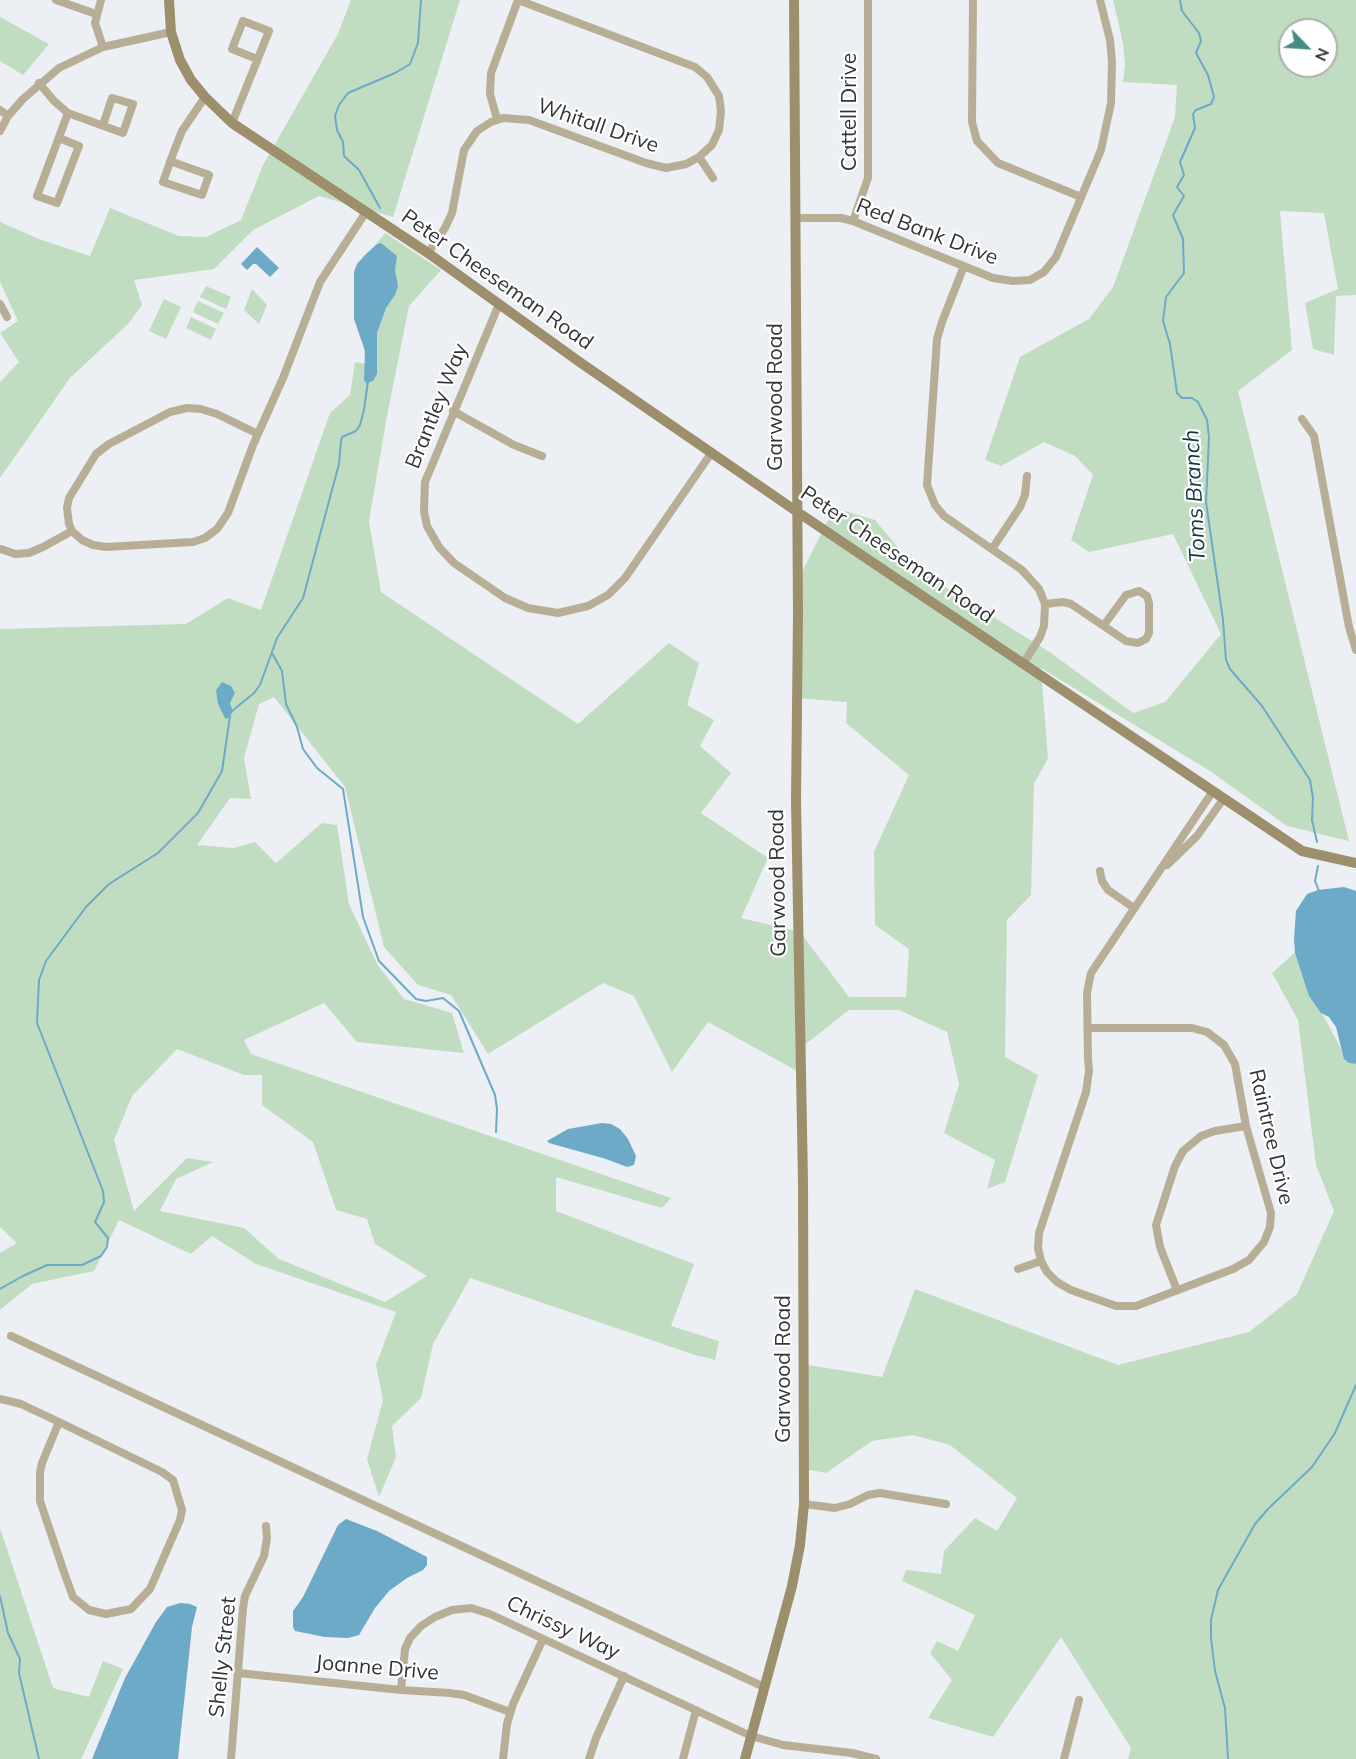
<!DOCTYPE html>
<style>
body{margin:0}
#map{position:relative;width:1356px;height:1759px;overflow:hidden;background:#eceff3;font-family:Mulish,sans-serif}
canvas{display:block}
.north{position:absolute;left:1278px;top:18px;width:60px;height:60px;box-sizing:border-box;background:#fff;border:2px solid #adaeaf;border-radius:50%;rotate:115deg;font-size:16px;font-weight:700;line-height:24px;text-align:center;color:#333436}
.north::after{content:'';display:block;margin:auto;width:21px;height:27px;background:#458c84;clip-path:polygon(50% 0,100% 100%,50% 72%,0 100%)}
</style>
<div id="map">
<canvas width="1356" height="1759"></canvas>
<div class="north">N</div>
</div>
<script>
const ctx = document.querySelector('canvas').getContext('2d');
ctx.lineJoin = 'round';
function paint(path, color) {
  ctx.fillStyle = color;
  ctx.fill(path, 'evenodd');
}
function poly(rows) {
  const path = new Path2D();
  for (const r of rows) {
    path.moveTo(r[0], r[1]);
    for (let i = 2; i < r.length; i += 2) path.lineTo(r[i], r[i + 1]);
  }
  return path;
}
function trace(path, color, width, dash) {
  ctx.strokeStyle = color;
  ctx.lineWidth = width;
  ctx.lineCap = dash ? 'butt' : 'round';
  ctx.setLineDash(dash || []);
  ctx.stroke(path);
}
function drawText(font, color, halo, rows, align = 'center') {
  ctx.font = font + ' Mulish,sans-serif';
  ctx.lineWidth = 4.5;
  ctx.setLineDash([]);
  ctx.textBaseline = 'middle';
  ctx.strokeStyle = halo;
  ctx.fillStyle = color;
  for (const [text, x, y, turn = 0] of rows) {
    ctx.save();
    ctx.translate(x, y);
    ctx.rotate((+turn || 0) * Math.PI / 180);
    ctx.textAlign = isNaN(turn) ? turn : align;
    if (halo) ctx.strokeText(text, 0, 0);
    ctx.fillText(text, 0, 0);
    ctx.restore();
  }
}
const green = poly([
 [351,0,460,0,393,217,319,196,253,230,214,269,134,280,142,305,128,324,70,378,0,478,0,382,19,362,0,333,18,321,0,282,0,222,39,239,90,256,110,208,179,236,206,237,241,220,263,165,338,34],
 [1113,0,1356,0,1356,295,1336,296,1334,355,1313,349,1305,303,1338,289,1324,213,1280,211,1292,350,1238,391,1349,841,1287,826,1210,771,1041,668,1048,758,1034,784,1031,895,1007,920,1005,1057,1038,1075,1005,1182,987,1189,995,1160,944,1133,959,1084,947,1032,899,1010,849,1010,802,1047,801,1073,708,1022,672,1072,634,996,603,983,488,1054,451,995,418,985,384,947,345,787,274,697,259,704,244,758,251,799,230,798,197,845,234,848,255,842,276,863,322,823,337,825,349,904,377,964,404,999,452,1013,464,1053,357,1042,324,1003,244,1040,251,1054,671,1198,662,1208,556,1177,556,1211,694,1264,671,1326,719,1341,715,1360,695,1355,470,1278,433,1344,421,1398,392,1426,396,1457,379,1497,367,1459,383,1400,376,1365,396,1312,256,1264,212,1236,191,1254,119,1220,94,1271,32,1284,0,1310,0,1253,17,1243,0,1227,0,629,186,624,228,598,261,610,330,413,350,395,355,362,366,364,354,272,385,233,441,270,409,306,387,416,369,521,381,592,578,724,669,643,699,663,687,705,714,720,700,746,731,773,701,813,768,858,741,918,800,932,849,997,906,997,909,949,875,925,874,852,909,775,846,723,847,702,794,698,796,584,834,508,875,520,915,568,1051,653,1133,713,1165,702,1221,634,1173,534,1089,552,1071,540,1093,475,1075,456,1044,442,1001,466,985,460,1020,357,1089,319,1113,287,1175,117,1177,85,1123,82,1125,64,1123,43],
 [1290,30,1326,30,1326,66,1290,66],
 [177,1049,244,1075,262,1075,262,1105,313,1142,336,1210,367,1219,375,1244,427,1276,385,1302,279,1259,244,1228,160,1211,176,1179,213,1162,187,1158,134,1211,114,1140,132,1096],
 [0,17,49,44,23,75,0,61],
 [206,286,231,297,226,309,200,297],
 [252,289,267,305,259,324,244,310],
 [164,299,181,307,166,339,149,331],
 [198,301,224,313,218,324,193,312],
 [191,317,216,329,211,340,186,328],
 [1301,947,1308,988,1349,1063,1356,1064,1356,1759,1128,1759,1131,1748,1061,1637,993,1737,928,1718,952,1680,930,1653,937,1641,958,1651,975,1615,902,1581,906,1570,941,1574,944,1551,975,1518,997,1531,1017,1498,950,1445,913,1435,872,1441,826,1473,800,1468,802,1364,882,1377,915,1289,1118,1365,1249,1332,1297,1294,1334,1211,1316,1165,1298,1020,1272,973],
 [0,1528,53,1688,89,1697,103,1661,123,1669,81,1759,0,1759]
]);
const water = poly([
 [381,243,397,256,395,270,398,286,395,295,386,308,377,333,377,374,373,381,366,383,364,380,365,351,354,319,354,272,357,264,365,255,377,244],
 [257,247,279,268,270,277,256,264,253,264,247,270,241,264],
 [222,682,231,686,235,693,230,703,233,712,227,719,225,718,218,704,216,690],
 [1344,887,1356,891,1356,1064,1349,1063,1344,1059,1336,1027,1329,1017,1321,1013,1309,996,1295,953,1294,939,1296,911,1307,894,1318,890],
 [602,1123,611,1124,620,1129,628,1139,636,1156,634,1165,627,1167,606,1159,549,1143,547,1141,568,1129],
 [346,1519,377,1531,427,1557,427,1565,423,1570,407,1578,389,1591,375,1608,359,1635,348,1638,325,1637,295,1631,293,1627,293,1611,303,1597,338,1525],
 [180,1603,190,1604,197,1607,192,1627,178,1759,92,1759,125,1678,156,1622,167,1607]
]);
const stream = poly([
 [1180,0,1182,11,1199,33,1201,41,1196,53,1208,75,1214,97,1211,104,1196,110,1193,114,1195,128,1180,162,1184,175,1177,187,1184,196,1173,215,1183,239,1184,273,1166,297,1163,321,1170,344,1177,393,1182,398,1192,398,1198,402,1207,420,1209,437,1206,502,1223,620,1226,660,1230,669,1262,706,1310,780,1313,798,1312,820,1317,842],
 [380,208,359,170,344,156,343,142,337,130,335,116,339,105,348,93,395,73,410,64,418,43,421,0],
 [272,653,282,671,286,704,297,727,303,749,317,768,343,789,363,917,379,961,416,999,426,1001,443,998,459,1011,495,1095,497,1109,496,1132],
 [232,711,254,693,260,685,277,638,303,598,339,464,341,441,342,437,356,431,360,425,364,410,368,381],
 [1318,866,1315,881,1319,891],
 [0,1289,23,1276,47,1265,82,1265,101,1256,107,1247,108,1238,95,1222,104,1202,103,1191,37,1023,39,980,46,961,86,907,109,884,158,853,198,813,222,771,230,716],
 [0,1596,8,1633,20,1659,19,1673,39,1759],
 [1228,1759,1225,1708,1215,1671,1211,1638,1211,1620,1218,1590,1255,1524,1268,1509,1312,1467,1335,1433,1356,1385]
]);
const street = poly([
 [56,0,96,14],
 [101,0,95,23,103,47],
 [973,0,972,122,977,141,998,163,1081,197],
 [39,83,54,101,68,113,123,133,133,104,112,98,103,125],
 [0,110,8,116],
 [497,119,490,94,491,73,518,0],
 [232,123,269,31,243,21,232,49,257,59],
 [0,131,8,116,23,99,59,68,103,47,171,32],
 [59,138,79,146,57,203,37,196,68,113],
 [699,157,713,178],
 [170,161,209,175,202,195,163,182,174,151,182,131,205,97],
 [795,218,841,218,853,221,993,278,1013,281,1030,280,1044,272,1056,257,1101,150,1111,103,1112,62,1110,40,1100,0],
 [853,221,868,178,868,0],
 [428,253,445,228,452,213,464,150,477,131,491,122,503,118,529,120,646,163,666,168,686,164,699,157,712,145,719,130,721,111,719,96,707,77,695,67,518,0],
 [964,266,942,322,937,339,927,485,935,505,944,516,1022,570,1039,589,1045,604,1044,626,1040,637,1023,664],
 [0,304,7,317],
 [499,304,425,482,424,511,427,526,439,547,454,563,505,598,528,608,558,613,588,606,608,595,625,578,712,452],
 [453,411,514,445,542,456],
 [1302,419,1314,436,1349,627,1356,650],
 [258,434,217,414,201,409,187,408,170,412,109,444,96,454,69,498,67,508,69,524,72,531,82,540,93,545,106,547,193,542,205,538,217,529,228,513,253,445,283,378,320,282,366,212],
 [1,549,15,554,29,553,43,547,72,531],
 [992,549,1020,507,1025,495,1027,476],
 [1045,604,1063,602,1071,604,1126,641,1138,643,1146,639,1149,633,1149,603,1147,596,1139,591,1126,595,1104,625],
 [1167,865,1197,836,1224,798],
 [1100,871,1102,881,1108,890,1134,908],
 [1088,1028,1192,1028,1207,1032,1224,1045,1235,1064,1246,1126,1271,1213,1270,1227,1264,1242,1249,1260,1233,1269,1136,1306,1116,1306,1071,1290,1057,1282,1047,1272,1041,1261,1038,1248,1039,1233,1086,1092,1089,1071,1088,1058,1087,993,1091,973,1213,791],
 [1018,1269,1041,1261],
 [1177,1290,1160,1247,1156,1225,1175,1166,1183,1151,1201,1136,1215,1131,1246,1126],
 [11,1336,764,1687],
 [0,1399,21,1404,59,1422],
 [59,1422,162,1472,173,1480,182,1510,180,1520,150,1589,131,1609,106,1614,89,1610,73,1597,65,1575,40,1501,40,1473,42,1463,59,1422],
 [804,1504,835,1508,850,1504,868,1495,880,1493,946,1504],
 [238,1673,401,1690,450,1693,464,1695,510,1712],
 [401,1690,405,1649,410,1638,421,1626,435,1617,452,1610,471,1608,490,1614,751,1736,783,1745,852,1753,876,1759],
 [231,1759,243,1608,245,1596,264,1556,267,1538,266,1526],
 [503,1759,507,1724,513,1704,543,1639],
 [589,1759,596,1738,624,1676],
 [683,1759,696,1710],
 [1064,1759,1079,1700]
]);
const secondary = poly([
 [169,0,171,32,180,60,191,80,205,97,232,123,428,253,581,363,796,511,1302,851,1356,863],
 [745,1759,792,1586,800,1545,804,1504,803,1182,796,800,798,614,794,0]
]);
const streetNames = [
 ["Cattell Drive",850,112,-90],
 ["Whitall Drive",598,126,19],
 ["Red Bank Drive",927,232,21],
 ["Peter Cheeseman Road",497,280,35],
 ["Garwood Road",776,397,-90],
 ["Brantley Way",437,406,-68],
 ["Peter Cheeseman Road",897,555,34],
 ["Garwood Road",778,883,-91],
 ["Raintree Drive",1271,1137,77],
 ["Garwood Road",784,1369,-90],
 ["Chrissy Way",563,1628,25],
 ["Shelly Street",223,1657,-84],
 ["Joanne Drive",377,1668,5]
];
const waterNames = [
 ["Toms Branch",1195,496,-93]
];
paint(green, '#c1ddc1');
paint(water, '#6caac8');
trace(stream, '#6caac8', 2);
trace(street, '#b8ae96', 8);
trace(secondary, '#9d8f6b', 10);
drawText('21px', '#333436', '#fff', streetNames);
drawText('italic 22px', '#163441', '#fff', waterNames);
</script>
